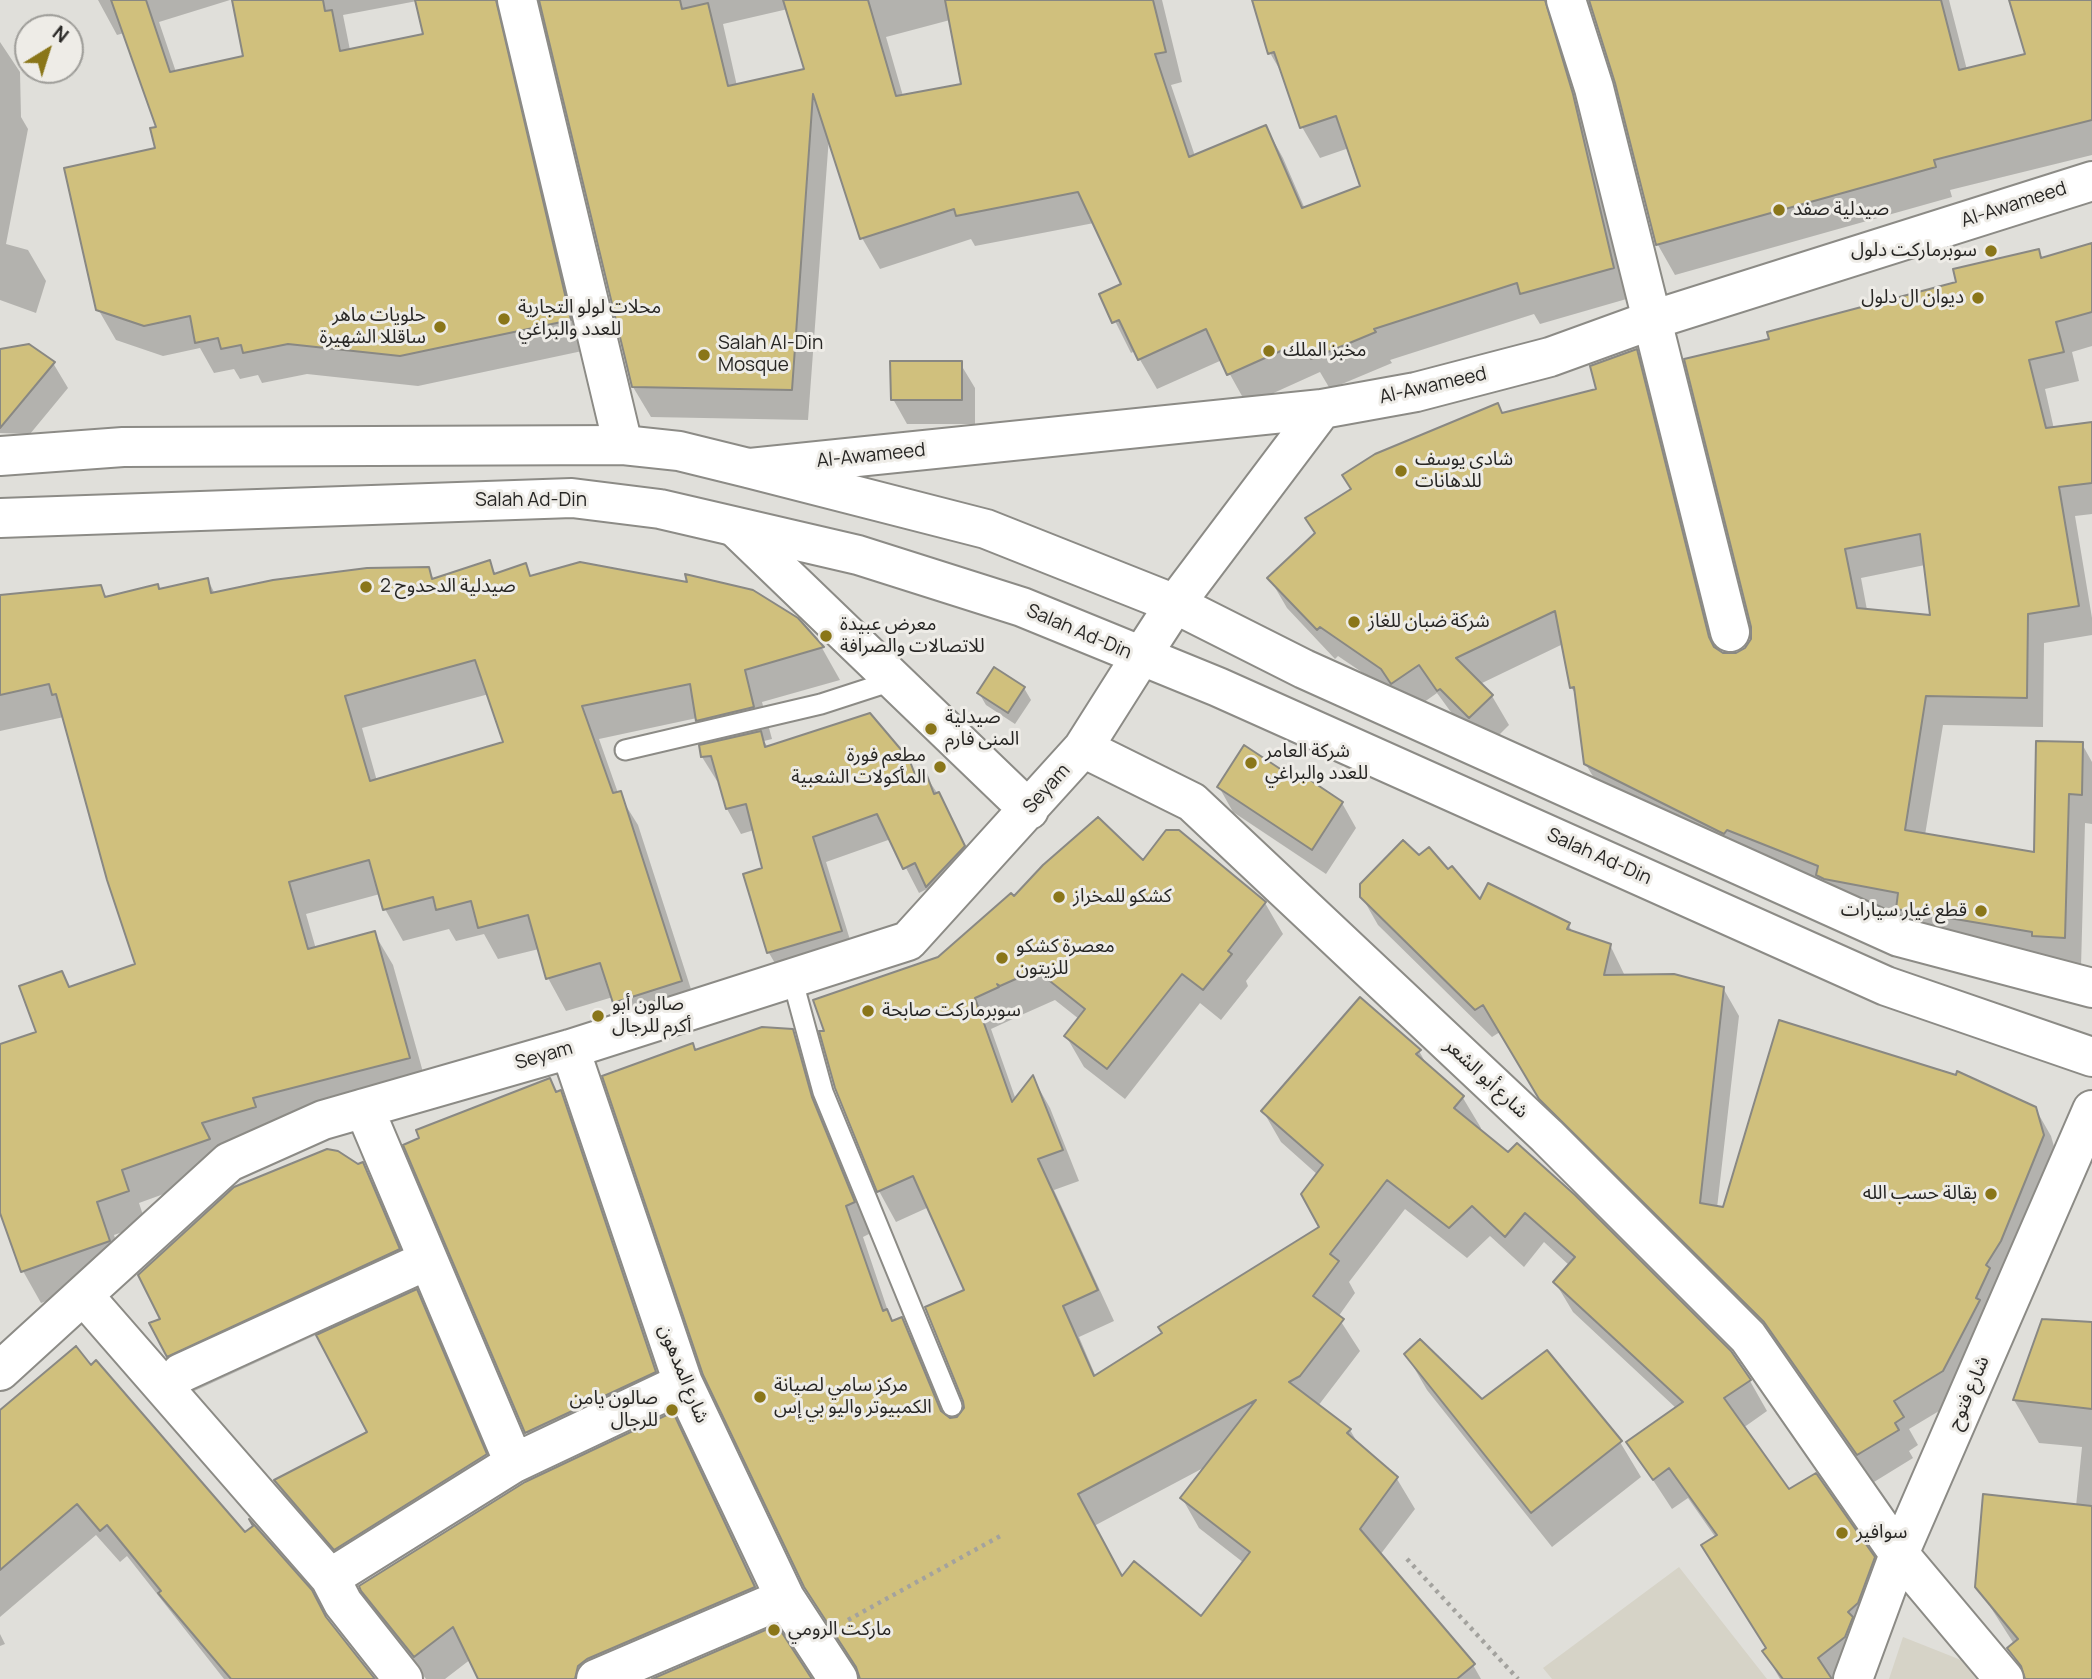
<!DOCTYPE html>
<meta charset="utf-8">
<style>
body{margin:0}
#map{position:relative;width:2092px;height:1679px;overflow:hidden;background:#e0dfda;font-family:Manrope,sans-serif}
canvas{display:block}
.north{position:absolute;left:14px;top:14px;width:70px;height:70px;box-sizing:border-box;background:#eeece7;border:2px solid #9e9d99;border-radius:50%;rotate:38deg;font-size:19px;font-weight:700;line-height:28px;text-align:center;color:#272624}
.north::after{content:'';display:block;margin:auto;width:24px;height:32px;background:#8a7619;clip-path:polygon(50% 0,100% 100%,50% 72%,0 100%)}
</style>
<div id="map">
<canvas width="2092" height="1679"></canvas>
<div class="north">N</div>
</div>
<script>
const ctx = document.querySelector('canvas').getContext('2d');
ctx.lineJoin = 'round';
function paint(path, color) {
  ctx.fillStyle = color;
  ctx.fill(path, 'evenodd');
}
function poly(rows) {
  const path = new Path2D();
  for (const r of rows) {
    path.moveTo(r[0], r[1]);
    for (let i = 2; i < r.length; i += 2) path.lineTo(r[i], r[i + 1]);
  }
  return path;
}
function trace(path, color, width, dash) {
  ctx.strokeStyle = color;
  ctx.lineWidth = width;
  ctx.lineCap = dash ? 'butt' : 'round';
  ctx.setLineDash(dash || []);
  ctx.stroke(path);
}
function drawText(font, color, halo, rows, align = 'center') {
  ctx.font = font + ' Manrope,"Noto Sans Arabic",sans-serif';
  ctx.lineWidth = 6;
  ctx.setLineDash([]);
  ctx.textBaseline = 'middle';
  ctx.strokeStyle = halo;
  ctx.fillStyle = color;
  for (const [text, x, y, turn = 0] of rows) {
    ctx.save();
    ctx.translate(x, y);
    ctx.rotate((+turn || 0) * Math.PI / 180);
    ctx.textAlign = isNaN(turn) ? turn : align;
    if (halo) ctx.strokeText(text, 0, 0);
    ctx.fillText(text, 0, 0);
    ctx.restore();
  }
}
const built = poly([
 [1679,1567,1767,1679,1552,1679,1543,1668],
 [1903,1637,1961,1660,1976,1679,1889,1679]
]);
const shadow = poly([
 [98,0,230,0,159,22,176,72,245,57,233,0,1162,0,1182,82,1171,85,1195,156,1266,127,1283,158,1305,209,1362,187,1349,148,1320,158,1302,127,1287,82,1270,53,1253,0,1588,0,1591,5,1592,0,1949,0,1967,70,2027,55,2011,0,2092,0,2092,155,1950,190,1952,197,1675,275,1658,245,1617,82,1594,11,1578,9,1630,298,1540,324,1534,314,1390,360,1392,363,1330,389,1320,372,1247,405,1222,360,1157,389,1135,351,1131,353,1102,295,1124,285,1094,223,975,246,971,239,880,269,862,238,829,137,808,420,651,417,633,387,541,9,529,9,587,350,418,386,307,374,262,383,258,375,240,379,234,369,214,373,200,348,163,356,116,340,98,309,157,149,158,128,124,33,117,35],
 [417,1,425,35,350,50,343,15],
 [788,9,807,70,737,86,723,24],
 [950,20,963,85,903,96,886,37],
 [0,42,20,72,21,117,28,129,6,244,28,250,46,281,36,313,0,300],
 [2092,245,2092,346,2072,352,2079,381,2045,389,2054,429,2092,424,2092,514,2075,516,2092,618,2092,635,2044,643,2043,727,1943,725,1925,835,2035,854,2082,744,2092,762,2092,824,2085,823,2081,967,1915,938,1603,793,1585,763,1577,696,1571,687,1563,644,1480,684,1492,696,1509,725,1487,747,1456,719,1437,693,1410,712,1400,698,1338,656,1335,659,1287,608,1270,579,1502,414,1598,390,1636,351,1653,380,1721,653,1736,655,1746,649,1752,639,1771,340,1959,283,2038,251,2042,259],
 [1925,565,1932,617,1867,610,1861,578],
 [0,353,53,363,68,388,30,434,0,433],
 [960,363,975,388,975,424,907,424,893,399],
 [489,562,496,575,525,565,531,577,797,619,822,648,840,680,762,702,772,739,764,741,768,748,908,760,918,778,925,775,938,794,978,871,942,910,929,888,919,893,891,839,826,862,855,956,783,977,769,953,745,875,765,869,754,830,741,834,727,809,719,781,717,781,702,757,711,744,697,718,599,739,618,793,638,825,699,1014,633,1034,613,997,566,1011,548,978,539,949,498,959,484,934,456,941,449,929,403,941,385,909,380,894,306,914,316,949,374,933,393,965,428,1090,227,1171,139,1203,146,1224,114,1235,127,1273,41,1303,23,1271,0,1204,0,1046,38,1033,61,973,71,989,138,965,64,717,0,731,0,595,100,587,107,598,208,580,215,594,428,569,435,581],
 [489,694,505,743,377,781,362,728],
 [1024,688,1031,700,1015,724,986,705,979,693],
 [1297,783,1342,803,1356,828,1326,874,1233,812,1219,787],
 [1419,857,1480,902,1568,924,1573,933,1610,945,1625,976,1723,988,1739,1016,1717,1208,1724,1209,2035,1108,2051,1136,2059,1164,1959,1399,1909,1429,1918,1445,1909,1451,1913,1458,1874,1482,1782,1350,1557,1127,1500,1032,1492,1037,1378,925,1362,897],
 [1143,862,1265,903,1283,934,1246,981,1248,986,1221,1020,1200,1003,1125,1099,1084,1067,1066,1036,1079,1019,1055,1000,1019,1016,1012,1011,1015,1018,991,1029,1016,1100,1033,1078,1050,1108,1079,1181,1054,1190,1114,1321,1079,1337,1096,1377,1322,1228,1318,1175,1281,1142,1263,1111,1360,1000,1419,1051,1428,1067,1463,1098,1481,1128,1479,1130,1750,1381,1767,1411,1743,1428,1789,1492,1873,1558,1891,1589,1848,1679,1780,1679,1764,1651,1767,1649,1716,1538,1688,1498,1672,1509,1628,1442,1676,1408,1573,1312,1555,1282,1570,1266,1544,1242,1524,1267,1490,1236,1467,1258,1405,1209,1349,1282,1355,1293,1338,1317,1360,1351,1318,1406,1350,1430,1359,1445,1397,1479,1415,1509,1380,1555,1473,1665,1481,1679,861,1679,806,1586,696,1052,792,1031,810,1062,871,1233,863,1237,892,1323,901,1319,919,1350,947,1418,958,1419,966,1409,967,1291,929,1207,896,1222,879,1191,826,1033,939,958,1013,899],
 [1207,1466,1182,1498,1199,1528,1244,1563,1201,1619,1122,1578,1094,1526],
 [549,1080,580,1127,675,1407,547,1467,527,1433,406,1146],
 [362,1164,384,1201,420,1286,415,1289,435,1325,505,1488,355,1582,295,1514,276,1481,370,1433,318,1334,190,1393,152,1324,162,1319],
 [2092,1325,2092,1679,2026,1679,2009,1649,2014,1644,1977,1586,2076,1506,2082,1447,2039,1443,2014,1400],
 [1406,1354,1481,1402,1620,1442,1641,1477,1552,1547,1427,1390],
 [0,1413,245,1534,328,1623,373,1679,224,1679,127,1556,120,1562,96,1535,0,1617],
 [672,1414,690,1446,772,1619,633,1679,480,1679,471,1659,445,1679,426,1679,379,1618,361,1586],
 [0,1634,5,1644,0,1646]
]);
const building = poly([
 [111,0,146,0,170,72,243,56,232,0,323,0,325,11,332,10,340,51,423,34,415,0,496,0,571,320,400,356,288,344,243,353,241,345,221,349,218,338,195,343,190,316,144,326,96,310,64,168,155,148,150,128,156,127,111,0],
 [539,0,680,0,682,9,708,3,728,86,804,69,783,0,868,0,896,96,961,84,945,0,1153,0,1166,52,1155,54,1189,157,1266,125,1302,208,1360,186,1336,116,1300,128,1274,52,1268,54,1252,0,1545,0,1573,94,1614,268,1520,294,1517,283,1374,329,1376,332,1311,359,1303,341,1227,375,1206,329,1138,360,1119,320,1112,323,1099,294,1121,284,1078,192,956,216,954,209,860,239,813,94,792,390,632,387,539,0],
 [1589,0,1941,0,1959,70,2025,54,2009,0,2092,0,2092,120,1934,160,1936,167,1656,245,1615,83,1589,0],
 [2092,243,2092,312,2056,322,2064,352,2029,360,2046,428,2092,422,2092,483,2059,487,2079,606,2028,614,2027,698,1926,696,1905,830,2034,852,2036,741,2083,742,2082,795,2069,794,2065,938,2032,936,2032,932,1896,909,1898,893,1824,879,1816,875,1818,866,1727,830,1724,834,1584,764,1574,687,1570,688,1555,611,1456,658,1493,695,1469,718,1440,689,1437,691,1419,665,1391,684,1381,669,1320,627,1317,630,1267,578,1315,533,1305,518,1351,489,1342,475,1375,454,1498,403,1502,413,1596,389,1590,366,1637,349,1709,637,1714,647,1723,653,1736,653,1745,648,1751,639,1751,627,1684,359,1769,339,1767,332,1956,282,1953,269,2039,249,2041,258,2092,243],
 [1920,534,1930,615,1857,608,1845,549,1920,534],
 [29,344,55,362,0,428,0,349,29,344],
 [890,361,962,361,962,400,891,400,890,361],
 [490,560,494,574,526,563,530,576,580,562,687,582,685,574,753,590,798,618,824,647,745,670,754,707,696,721,690,684,582,706,613,793,621,791,682,981,613,1003,600,963,546,979,528,915,478,928,471,901,436,910,433,897,383,910,369,860,289,882,308,949,375,931,410,1058,253,1098,256,1107,202,1123,210,1139,122,1170,129,1191,97,1202,110,1241,21,1272,0,1213,0,1044,36,1032,19,986,62,971,69,987,135,964,107,880,56,694,52,695,49,684,0,695,0,595,101,585,105,597,158,584,159,589,208,578,211,593,273,580,367,568,429,567,432,579,490,560],
 [475,660,503,742,370,781,345,696,475,660],
 [994,667,1025,687,1008,713,977,693,994,667],
 [870,713,909,759,916,777,926,773,934,794,939,792,965,846,926,887,915,863,903,869,877,814,813,837,842,931,767,953,743,874,762,868,746,804,726,809,711,756,701,757,699,745,761,731,765,747,870,713],
 [1244,745,1297,780,1301,774,1343,802,1312,850,1217,787,1244,745],
 [1098,817,1143,860,1166,830,1179,830,1266,902,1228,951,1232,954,1203,990,1182,974,1107,1069,1064,1036,1085,1009,1036,970,1000,986,997,984,999,987,975,998,1012,1102,1033,1075,1063,1150,1038,1159,1098,1290,1063,1306,1094,1376,1162,1333,1158,1327,1319,1227,1301,1194,1323,1165,1261,1111,1360,997,1421,1050,1416,1054,1464,1096,1454,1108,1508,1152,1517,1143,1575,1195,1731,1351,1751,1380,1724,1398,1789,1489,1816,1473,1875,1557,1858,1603,1848,1612,1853,1617,1845,1637,1818,1658,1832,1679,1783,1679,1762,1651,1766,1648,1701,1545,1717,1535,1669,1468,1653,1480,1626,1442,1683,1402,1553,1282,1575,1257,1525,1213,1505,1237,1472,1206,1449,1228,1387,1180,1330,1254,1339,1261,1313,1296,1344,1319,1300,1376,1289,1382,1351,1429,1347,1433,1398,1477,1360,1529,1475,1664,1457,1679,860,1679,856,1667,804,1587,703,1375,602,1076,693,1043,695,1050,762,1027,793,1029,812,1097,855,1202,846,1206,883,1311,887,1309,892,1321,902,1317,941,1411,950,1418,957,1417,964,1408,963,1401,925,1307,964,1290,913,1176,877,1192,835,1088,819,1031,824,1031,813,1000,938,957,1011,893,1014,896,1043,865,1098,817],
 [1256,1400,1180,1498,1250,1552,1201,1616,1134,1561,1122,1576,1078,1494,1256,1400],
 [1403,840,1419,855,1429,847,1448,869,1452,866,1480,899,1488,883,1570,923,1567,929,1611,944,1604,975,1674,974,1724,987,1700,1203,1723,1207,1779,1020,1956,1075,1957,1071,2036,1107,2044,1135,2001,1241,1986,1265,1990,1268,1976,1298,1980,1300,1943,1371,1894,1401,1904,1417,1895,1423,1899,1430,1857,1455,1764,1322,1539,1099,1483,1005,1475,1010,1360,897,1360,884,1403,840],
 [550,1078,556,1092,561,1090,656,1372,525,1433,403,1145,419,1138,416,1130,550,1078],
 [327,1149,338,1151,358,1164,363,1162,400,1249,167,1357,149,1323,160,1319,138,1275,234,1187,327,1149],
 [417,1289,487,1454,334,1550,274,1480,367,1432,316,1335,417,1289],
 [2042,1319,2092,1322,2092,1409,2013,1400,2042,1319],
 [1420,1339,1482,1399,1547,1350,1622,1441,1531,1513,1404,1354,1420,1339],
 [76,1346,91,1365,96,1360,245,1532,253,1526,249,1519,312,1590,326,1617,375,1679,231,1679,158,1593,161,1591,107,1525,100,1531,77,1504,0,1570,0,1410,76,1346],
 [673,1412,755,1587,587,1659,578,1666,575,1679,478,1679,453,1627,414,1657,361,1591,359,1586,525,1482,673,1412],
 [1983,1494,2092,1506,2092,1679,2025,1679,2021,1666,2007,1648,2018,1639,1975,1587,1983,1494],
 [777,1625,812,1679,652,1679,777,1625]
]);
const path = poly([
 [1407,1559,1518,1679],
 [848,1620,1002,1535]
]);
const lane = poly([
 [625,750,821,704,895,680],
 [792,978,823,1092,952,1406]
]);
const street = poly([
 [517,0,623,445],
 [1566,0,1594,88,1730,632],
 [735,527,1029,810],
 [1140,658,1083,748,1192,802,1547,1136,1748,1337,1899,1554,2004,1679],
 [570,1049,683,1383,785,1598,838,1679],
 [364,1108,514,1463],
 [84,1296,330,1578,343,1603,403,1679],
 [0,1371,229,1162,323,1120,570,1049,908,941,1083,748],
 [181,1373,428,1260],
 [330,1578,514,1463,683,1383],
 [596,1679,785,1598],
 [1853,1679,1899,1554,2092,1110]
]);
const secondary = poly([
 [750,468,1322,409,1416,392,1550,357,1652,320,2092,181],
 [1140,658,1175,604,1322,409]
]);
const highway = poly([
 [0,456,123,447,623,445,679,451,748,468,986,529,1175,604,1304,669,1899,937,2092,988],
 [0,518,572,498,660,509,858,555,1022,607,1218,687,1886,986,2092,1057]
]);
const markers = [
 [1779,210,7,"#8a7619"],
 [1991,251,7,"#8a7619"],
 [1978,298,7,"#8a7619"],
 [504,319,7,"#8a7619"],
 [440,327,7,"#8a7619"],
 [1269,351,7,"#8a7619"],
 [704,355,7,"#8a7619"],
 [1401,471,7,"#8a7619"],
 [366,587,7,"#8a7619"],
 [1354,622,7,"#8a7619"],
 [826,636,7,"#8a7619"],
 [931,729,7,"#8a7619"],
 [1251,763,7,"#8a7619"],
 [940,767,7,"#8a7619"],
 [1059,897,7,"#8a7619"],
 [1981,911,7,"#8a7619"],
 [1002,958,7,"#8a7619"],
 [868,1011,7,"#8a7619"],
 [598,1016,7,"#8a7619"],
 [1991,1194,7,"#8a7619"],
 [760,1397,7,"#8a7619"],
 [672,1410,7,"#8a7619"],
 [1842,1533,7,"#8a7619"],
 [774,1630,7,"#8a7619"]
];
const streetNames = [
 ["Al-Awameed",2014,205,-18],
 ["Al-Awameed",1433,386,-13],
 ["Al-Awameed",871,456,-6],
 ["Salah Ad-Din",531,501],
 ["Salah Ad-Din",1079,632,23],
 ["Seyam",1047,789,-48],
 ["Salah Ad-Din",1599,857,24],
 ["Seyam",544,1056,-16],
 ["شارع أبو الشعر",1486,1079,43],
 ["شارع المدهون",683,1374,68],
 ["شارع فتوح",1969,1393,-67]
];
const poiNames = [
 ["صيدلية صفد",1793,210],
 ["سوبرماركت دلول",1977,251,"right"],
 ["ديوان ال دلول",1964,298,"right"],
 ["محلات لولو التجارية",518,308],
 ["للعدد والبراغي",518,330],
 ["حلويات ماهر",426,316,"right"],
 ["ساقللا الشهيرة",426,338,"right"],
 ["Salah Al-Din",718,344],
 ["Mosque",718,366],
 ["مخبز الملك",1283,351],
 ["شادي يوسف",1415,460],
 ["للدهانات",1415,482],
 ["صيدلية الدحدوح 2",380,587],
 ["شركة ضبان للغاز",1368,622],
 ["معرض عبيدة",840,625],
 ["للاتصالات والصرافة",840,647],
 ["صيدلية",945,718],
 ["المنى فارم",945,740],
 ["شركة العامر",1265,752],
 ["للعدد والبراغي",1265,774],
 ["مطعم فورة",926,756,"right"],
 ["المأكولات الشعبية",926,778,"right"],
 ["كشكو للمخراز",1073,897],
 ["قطع غيار سيارات",1967,911,"right"],
 ["معصرة كشكو",1016,947],
 ["للزيتون",1016,969],
 ["صالون أبو",612,1005],
 ["أكرم للرجال",612,1027],
 ["سوبرماركت صابحة",882,1011],
 ["بقالة حسب الله",1977,1194,"right"],
 ["مركز سامي لصيانة",774,1386],
 ["الكمبيوتر واليو بي إس",774,1408],
 ["صالون يامن",658,1399,"right"],
 ["للرجال",658,1421,"right"],
 ["سوافير",1856,1533],
 ["ماركت الرومي",788,1630]
];
paint(built, '#d6d3c7');
paint(shadow, '#0003');
paint(building, '#d0c07d');
trace(building, '#898883', 2);
trace(lane, '#8c8b86', 23);
trace(street, '#8c8b86', 42);
trace(secondary, '#8c8b86', 42);
trace(highway, '#8c8b86', 42);
trace(path, '#a3a29e', 4.5, [3.5, 5]);
trace(lane, '#fff', 19);
trace(street, '#fff', 38);
trace(secondary, '#fff', 38);
trace(highway, '#fff', 38);
for (const [x, y, r, color] of markers) {
  const dot = new Path2D();
  dot.arc(x, y, r, 0, 2 * Math.PI);
  ctx.fillStyle = color;
  ctx.fill(dot);
  trace(dot, '#eeece7', 2.5);
}
drawText('19px', '#272624', '#eeece7', streetNames);
drawText('19px', '#272624', '#eeece7', poiNames, 'left');
</script>
